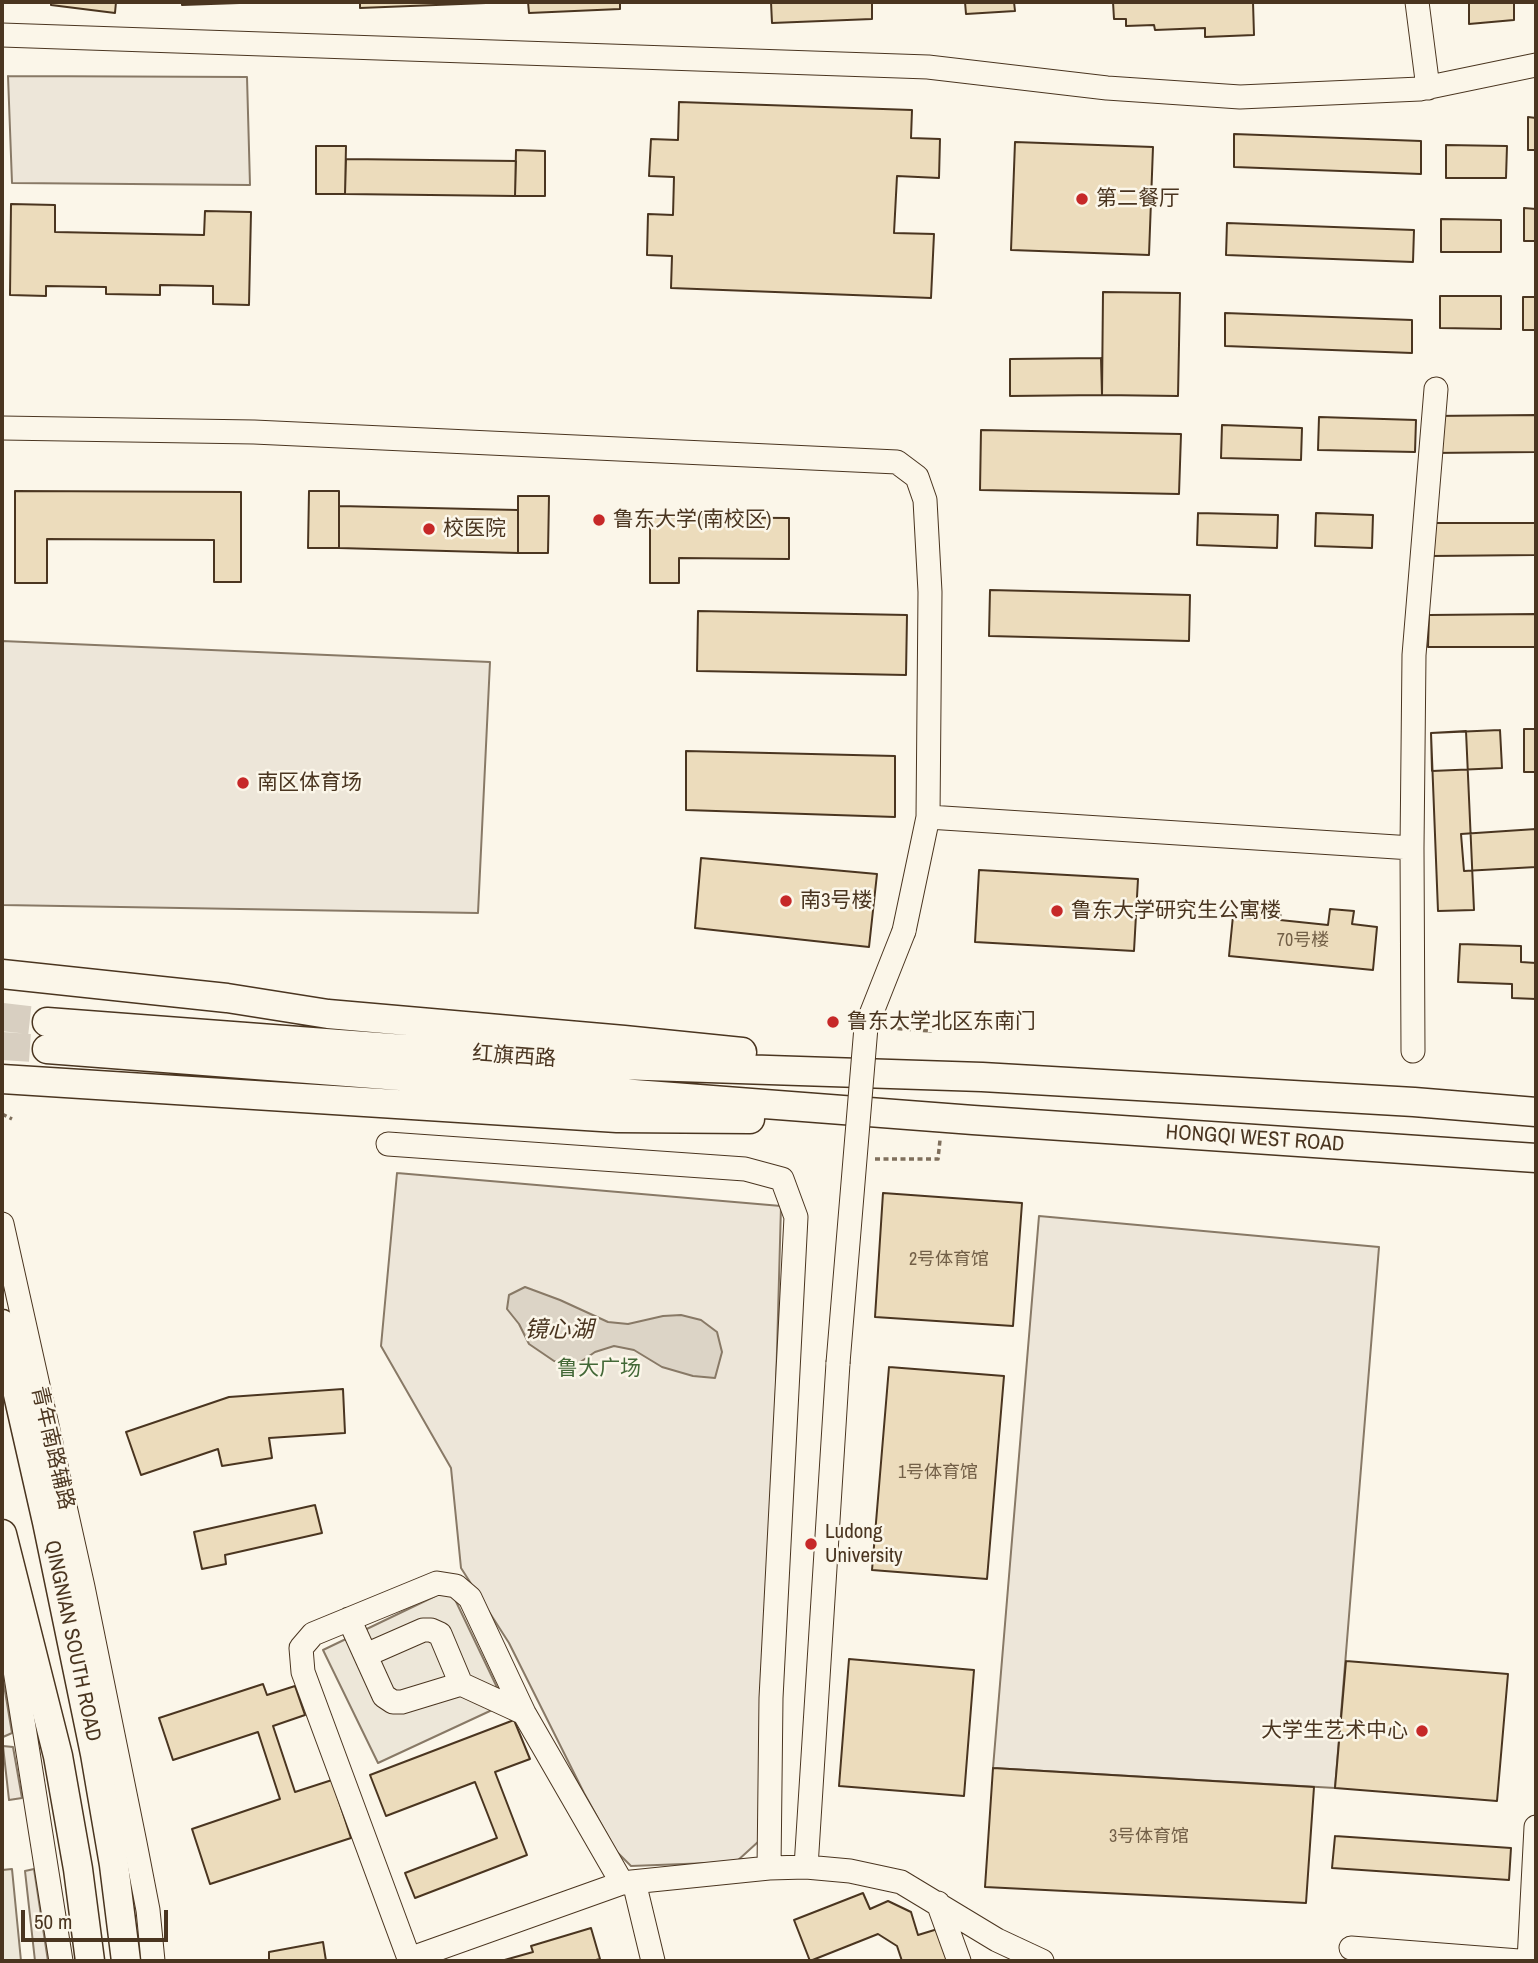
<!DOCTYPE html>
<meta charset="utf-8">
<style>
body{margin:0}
#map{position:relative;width:1538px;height:1963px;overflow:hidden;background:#fbf6e9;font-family:"Archivo Narrow",sans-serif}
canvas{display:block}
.frame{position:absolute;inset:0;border:4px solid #4a3520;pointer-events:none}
.scale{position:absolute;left:21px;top:1910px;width:147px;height:32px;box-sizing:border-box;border:4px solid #4a3520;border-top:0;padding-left:9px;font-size:21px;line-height:24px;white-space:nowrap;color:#4a3520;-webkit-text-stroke:5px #fbf6e9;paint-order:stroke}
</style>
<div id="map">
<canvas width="1538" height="1963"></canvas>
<div class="frame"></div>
<div class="scale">50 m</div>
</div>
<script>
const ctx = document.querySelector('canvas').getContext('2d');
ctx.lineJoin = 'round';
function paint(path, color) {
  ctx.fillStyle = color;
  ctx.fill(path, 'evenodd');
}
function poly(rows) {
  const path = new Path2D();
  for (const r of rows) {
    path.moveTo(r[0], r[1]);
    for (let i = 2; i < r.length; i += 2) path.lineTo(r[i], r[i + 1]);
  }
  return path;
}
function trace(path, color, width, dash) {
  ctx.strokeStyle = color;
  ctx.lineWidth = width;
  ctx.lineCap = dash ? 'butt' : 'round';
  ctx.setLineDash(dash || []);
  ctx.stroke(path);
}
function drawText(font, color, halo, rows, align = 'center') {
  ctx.font = font + ' "Archivo Narrow","Noto Sans SC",sans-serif';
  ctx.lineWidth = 5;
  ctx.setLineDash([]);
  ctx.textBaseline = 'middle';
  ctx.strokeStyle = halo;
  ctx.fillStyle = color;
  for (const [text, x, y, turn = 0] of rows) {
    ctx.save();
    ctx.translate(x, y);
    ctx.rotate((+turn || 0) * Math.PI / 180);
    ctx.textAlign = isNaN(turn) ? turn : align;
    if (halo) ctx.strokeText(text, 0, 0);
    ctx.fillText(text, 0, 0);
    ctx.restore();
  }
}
const green = poly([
 [8,76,247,77,250,185,12,183,8,76],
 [2,641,490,662,478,913,2,905,2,641],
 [397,1173,781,1206,764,1823,759,1841,736,1862,631,1866,616,1851,584,1793,509,1643,461,1568,451,1468,381,1346,397,1173],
 [1039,1216,1379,1247,1335,1788,993,1768,1039,1216],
 [2,1673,12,1733,3,1737,2,1737,2,1673],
 [3,1746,13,1747,22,1798,9,1800,3,1746],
 [34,1869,48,1961,35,1961,25,1871,34,1869]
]);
const parking = poly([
 [450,1589,505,1704,378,1763,323,1650,450,1589],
 [12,1869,21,1961,2,1961,2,1870,12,1869]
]);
const water = poly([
 [525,1287,560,1300,608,1322,628,1324,663,1316,681,1315,701,1320,717,1332,722,1352,715,1378,693,1376,662,1367,634,1350,614,1346,595,1352,579,1363,554,1361,529,1344,519,1324,507,1309,509,1295,525,1287]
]);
const building = poly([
 [51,2,116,2,115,13,51,5,51,2],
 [182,2,268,2,182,5,182,2],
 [360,2,485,2,486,3,360,8,360,2],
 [528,2,620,2,620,9,529,13,528,2],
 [771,2,872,2,872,19,772,23,771,2],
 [965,2,1014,2,1015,11,966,14,965,2],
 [1113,2,1253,2,1254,35,1205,37,1205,28,1155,30,1154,25,1126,26,1126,19,1114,19,1113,2],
 [1469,2,1514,2,1514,20,1469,24,1469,2],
 [679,102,912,110,911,138,940,139,939,178,897,176,894,233,934,234,931,298,671,288,672,256,647,255,648,214,673,215,674,177,649,176,651,139,678,140,679,102],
 [1528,117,1536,118,1536,150,1528,150,1528,117],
 [1234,134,1421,141,1421,174,1234,167,1234,134],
 [1015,142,1153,147,1149,255,1011,250,1015,142],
 [1446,145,1507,146,1506,178,1446,178,1446,145],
 [316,146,346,146,345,194,316,194,316,146],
 [516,150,545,151,545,196,515,196,516,150],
 [346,159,516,161,515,196,345,194,346,159],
 [11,204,55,205,55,232,204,235,205,211,251,212,249,305,213,304,213,286,160,285,160,295,106,294,106,287,46,286,46,296,10,295,11,204],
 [1524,208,1536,209,1536,241,1524,241,1524,208],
 [1441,219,1501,220,1501,252,1441,252,1441,219],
 [1227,223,1414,230,1413,262,1226,255,1227,223],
 [1103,292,1180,293,1178,396,1102,395,1103,292],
 [1440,296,1501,296,1501,329,1440,328,1440,296],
 [1523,297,1536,297,1536,330,1523,330,1523,297],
 [1225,313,1412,320,1412,353,1225,346,1225,313],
 [1101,358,1102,395,1010,396,1010,359,1101,358],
 [1536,415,1536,452,1430,453,1431,416,1536,415],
 [1319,417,1416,420,1415,452,1318,450,1319,417],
 [1222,425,1302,428,1301,460,1221,458,1222,425],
 [981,430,1181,434,1179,494,980,490,981,430],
 [15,491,241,492,241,582,214,582,214,540,47,539,47,583,15,583,15,491],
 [309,491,339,491,339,548,308,548,309,491],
 [518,496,549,496,548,553,518,553,518,496],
 [339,506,518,510,518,553,339,548,339,506],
 [1198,513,1278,515,1277,548,1197,545,1198,513],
 [1316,513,1373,515,1372,548,1315,546,1316,513],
 [650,517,789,518,789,559,679,558,679,583,650,583,650,517],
 [1431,523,1536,523,1536,555,1431,556,1431,523],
 [990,590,1190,595,1189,641,989,636,990,590],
 [698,611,907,615,906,675,697,671,698,611],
 [1536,614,1536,647,1428,647,1429,615,1536,614],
 [1524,729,1536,729,1536,772,1524,772,1524,729],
 [1500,730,1502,768,1432,771,1431,733,1500,730],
 [1466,731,1474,910,1438,911,1431,733,1466,731],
 [686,751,895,756,895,817,686,810,686,751],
 [1536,829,1536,867,1464,871,1461,834,1536,829],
 [701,858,877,874,869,947,695,928,701,858],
 [979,870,1138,879,1134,951,975,942,979,870],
 [1255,906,1281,909,1280,920,1328,925,1330,909,1354,911,1352,924,1377,927,1373,970,1229,956,1233,916,1253,918,1255,906],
 [1460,944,1521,946,1521,962,1536,963,1536,999,1512,998,1512,984,1458,982,1460,944],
 [883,1193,1022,1203,1013,1326,875,1317,883,1193],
 [889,1367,1004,1376,987,1579,872,1570,889,1367],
 [343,1389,345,1433,269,1438,272,1458,222,1466,218,1449,141,1475,126,1432,229,1397,343,1389],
 [315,1505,322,1533,225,1555,226,1564,202,1569,194,1532,315,1505],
 [849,1659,974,1670,964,1796,839,1786,849,1659],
 [1346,1661,1508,1674,1497,1801,1335,1788,1346,1661],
 [263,1684,267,1695,295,1686,305,1715,273,1726,295,1792,332,1780,351,1838,210,1884,192,1829,280,1799,258,1732,173,1760,159,1718,263,1684],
 [514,1720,530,1759,495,1772,527,1855,415,1898,405,1873,497,1838,475,1782,386,1816,370,1775,514,1720],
 [993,1768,1314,1787,1306,1903,985,1887,993,1768],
 [1335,1836,1511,1848,1509,1880,1332,1868,1335,1836],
 [863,1893,870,1909,888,1901,911,1912,918,1935,941,1928,952,1961,902,1961,897,1946,878,1934,810,1961,794,1920,863,1893],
 [591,1928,600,1959,592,1961,501,1961,533,1952,531,1946,591,1928],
 [323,1942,326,1961,269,1961,269,1952,323,1942]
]);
const majorTunnel = poly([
 [2,1017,47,1022],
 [2,1046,47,1049]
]);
const path = poly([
 [889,1028,930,1031,930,1033],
 [2,1114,12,1119],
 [875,1159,938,1159,940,1140]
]);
const minor = poly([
 [1417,2,1428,88],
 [2,35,928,67,1107,88,1240,97,1420,89,1536,65],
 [2,428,254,432,897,462,917,477,925,500,930,592,928,817,904,931],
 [928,817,1412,848],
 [1413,1051,1412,848,1414,655,1436,389],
 [388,1144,745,1169,782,1179,796,1217,771,1698,769,1868],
 [2,1224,83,1587,135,1843,148,1910,153,1961],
 [2,1609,14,1664,61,1961],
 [349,1619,384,1696,393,1702,402,1702,461,1684,524,1713],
 [366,1655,423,1630,431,1630,440,1634,461,1684],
 [806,1867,838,1363],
 [634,1882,653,1961],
 [938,1903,959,1961],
 [1351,1948,1519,1961],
 [409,1959,622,1883,769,1868,806,1867,850,1871,901,1882,997,1940,1042,1961],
 [410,1961,303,1672,301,1648,313,1634,437,1583,456,1586,470,1598,524,1713,622,1883],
 [1529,1961,1536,1827]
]);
const major = poly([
 [2,974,227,998,328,1014,624,1040,742,1052],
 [47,1022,617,1065,982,1077,1414,1102,1536,1112],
 [47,1049,973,1120,1536,1158],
 [2,1079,617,1118,750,1119],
 [2,1324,47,1522,95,1754,114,1865,126,1961],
 [2,1534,58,1756,78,1869,90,1961]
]);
const minorBridge = poly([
 [838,1363,866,1027,904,931]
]);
const markers = [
 [1082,199,7,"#c62828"],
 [599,520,7,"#c62828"],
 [429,529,7,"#c62828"],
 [243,783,7,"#c62828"],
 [786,901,7,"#c62828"],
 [1057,911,7,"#c62828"],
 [833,1022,7,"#c62828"],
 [811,1544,7,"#c62828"],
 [1422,1731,7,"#c62828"]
];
const numberNames = [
 ["70号楼",1303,941],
 ["2号体育馆",949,1260],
 ["1号体育馆",938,1473],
 ["3号体育馆",1149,1837]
];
const poiNames = [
 ["第二餐厅",1096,199],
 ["鲁东大学(南校区)",613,520],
 ["校医院",443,529],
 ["南区体育场",257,783],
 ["南3号楼",800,901],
 ["鲁东大学研究生公寓楼",1071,911],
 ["鲁东大学北区东南门",847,1022],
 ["Ludong",825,1532],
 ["University",825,1556],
 ["大学生艺术中心",1408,1731,"right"]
];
const streetNames = [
 ["红旗西路",514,1057,4],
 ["HONGQI WEST ROAD",1255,1139,4],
 ["青年南路辅路",52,1448,77],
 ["QINGNIAN SOUTH ROAD",72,1641,78]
];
const parkNames = [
 ["鲁大广场",599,1369]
];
const waterNames = [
 ["镜心湖",559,1331]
];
paint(green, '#ede6d9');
trace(green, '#887966', 2);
paint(parking, '#ede7d9');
trace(parking, '#887966', 2);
paint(water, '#dcd4c6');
trace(water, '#887966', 2);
paint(building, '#ecdcbc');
trace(building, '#4a3520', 2);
trace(majorTunnel, '#d8cfc1', 28, [28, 14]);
trace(minor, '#4a3520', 25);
trace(major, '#4a3520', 31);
trace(path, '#7f6f5c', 3.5, [5, 3.5]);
trace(minor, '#fbf6e9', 23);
trace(major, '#fbf6e9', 28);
trace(minorBridge, '#4a3520', 25, []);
trace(minorBridge, '#fbf6e9', 23);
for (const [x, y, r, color] of markers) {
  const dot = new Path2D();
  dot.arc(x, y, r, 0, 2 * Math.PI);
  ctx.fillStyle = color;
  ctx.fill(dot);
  trace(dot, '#fbf6e9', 2.5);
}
drawText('18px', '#725f47', null, numberNames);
drawText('21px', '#4a3520', '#fbf6e9', poiNames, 'left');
drawText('21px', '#4a3520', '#fbf6e9', streetNames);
drawText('21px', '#436837', '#fbf6e9', parkNames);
drawText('italic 23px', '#4a3520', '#fbf6e9', waterNames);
</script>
